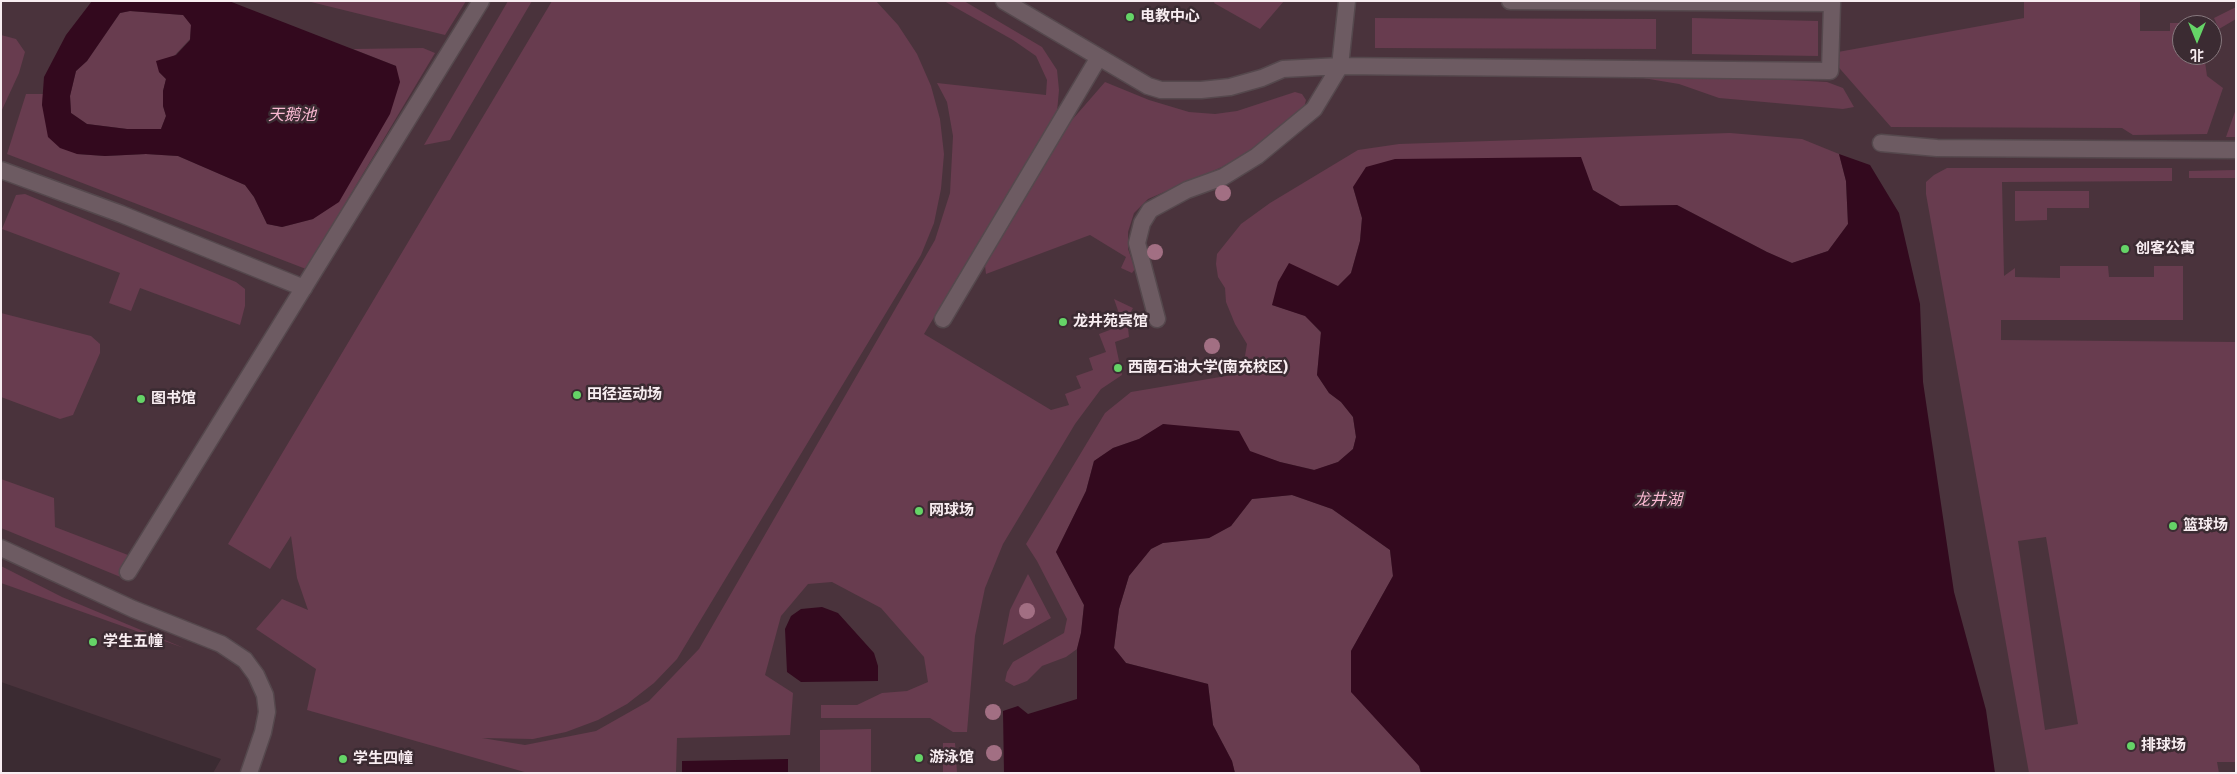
<!DOCTYPE html>
<meta charset="utf-8">
<style>
body{margin:0}
#map{position:relative;width:2237px;height:774px;overflow:hidden;background:#3b2b32;font-family:"Fira Sans","Noto Sans SC",sans-serif}
canvas{display:block}
.frame{position:absolute;inset:0;border:2px solid #f8edf1;pointer-events:none}
.north{position:absolute;left:2172px;top:15px;width:50px;height:50px;box-sizing:border-box;background:#3b2b32;border:1px solid #87797e;border-radius:50%;rotate:180deg;font-size:14px;font-weight:700;line-height:20px;text-align:center;color:#f8edf1}
.north::after{content:'';display:block;margin:auto;width:18px;height:22px;background:#65d467;clip-path:polygon(50% 0,100% 100%,50% 72%,0 100%)}
</style>
<div id="map">
<canvas width="2237" height="774"></canvas>
<div class="frame"></div>
<div class="north">北</div>
</div>
<script>
const ctx = document.querySelector('canvas').getContext('2d');
ctx.lineJoin = 'round';
function paint(path, color) {
  ctx.fillStyle = color;
  ctx.fill(path, 'evenodd');
}
function poly(rows) {
  const path = new Path2D();
  for (const r of rows) {
    path.moveTo(r[0], r[1]);
    for (let i = 2; i < r.length; i += 2) path.lineTo(r[i], r[i + 1]);
  }
  return path;
}
function trace(path, color, width, dash) {
  ctx.strokeStyle = color;
  ctx.lineWidth = width;
  ctx.lineCap = dash ? 'butt' : 'round';
  ctx.setLineDash(dash || []);
  ctx.stroke(path);
}
function drawText(font, color, halo, rows, align = 'center') {
  ctx.font = font + ' "Fira Sans","Noto Sans SC",sans-serif';
  ctx.lineWidth = 5;
  ctx.setLineDash([]);
  ctx.textBaseline = 'middle';
  ctx.strokeStyle = halo;
  ctx.fillStyle = color;
  for (const [text, x, y, turn = 0] of rows) {
    ctx.save();
    ctx.translate(x, y);
    ctx.rotate((+turn || 0) * Math.PI / 180);
    ctx.textAlign = isNaN(turn) ? turn : align;
    if (halo) ctx.strokeText(text, 0, 0);
    ctx.fillText(text, 0, 0);
    ctx.restore();
  }
}
const built = poly([
 [1,1,2236,1,2236,773,213,773,221,759,1,682],
 [2182,25,2212,25,2212,55,2182,55]
]);
const green = poly([
 [307,1,466,1,445,35],
 [508,1,532,1,450,140,424,145],
 [552,1,876,1,898,25,917,54,931,86,940,119,944,154,941,189,934,223,921,255,677,659,654,683,627,704,598,720,566,732,533,739,482,738,525,745,596,731,649,701,699,649,935,240,950,193,953,136,947,102,937,83,1046,95,1047,80,1036,56,1013,40,944,1,964,1,1042,47,1057,70,1059,90,1057,112,924,334,1051,410,1069,405,1065,394,1081,388,1076,376,1093,370,1089,358,1106,352,1099,334,1123,325,1114,299,1133,308,1127,319,1129,337,1115,342,1122,375,1101,389,1075,424,1003,544,985,588,975,636,967,732,953,732,930,718,821,718,821,705,857,705,882,693,907,691,928,682,924,657,881,608,832,582,808,584,781,616,765,675,793,693,790,735,677,738,676,773,528,773,307,710,316,669,256,629,282,599,308,610,297,578,291,536,270,569,228,544],
 [1215,1,1284,1,1260,29,1214,3],
 [2024,1,2140,1,2140,31,2170,31,2170,23,2189,23,2191,25,2182,25,2182,55,2204,55,2207,76,2223,88,2207,134,2133,135,2122,128,1891,127,1827,54,2024,18],
 [2236,1,2236,19,2219,29,2214,18,2236,7],
 [130,11,184,15,191,25,190,39,159,72,166,79,163,91,163,106,166,116,161,129,127,129,87,124,71,113,70,96,76,71,87,61,120,13],
 [1375,18,1656,19,1656,49,1375,48],
 [1692,18,1818,21,1818,56,1692,54],
 [1,35,16,39,25,52,19,73,1,112],
 [423,48,435,53,306,269,7,154,26,94,43,94,42,105,77,154,105,156,146,154,178,156,245,185,254,197,267,224,282,227,313,219,396,66,353,49],
 [1638,72,1827,82,1843,88,1854,107,1843,109,1719,98,1679,84,1637,77],
 [1105,82,1149,100,1189,112,1215,114,1237,111,1295,92,1302,94,1306,100,1304,108,1261,144,1222,167,1148,199,1134,213,1128,232,1128,249,1135,269,1132,273,1121,268,1126,257,1090,235,986,274,984,258,1065,128],
 [2236,109,2236,137,2226,137],
 [1730,133,1802,139,1839,154,1846,181,1848,224,1828,251,1792,263,1767,252,1677,205,1620,206,1593,190,1353,187,1362,218,1360,241,1351,273,1338,286,1272,305,1306,316,1321,333,1317,375,1329,393,1341,402,1353,417,1356,437,1353,449,1338,462,1315,470,1280,462,1164,424,1139,439,1113,448,1094,461,1086,491,1056,552,1084,605,1081,633,1077,649,1066,657,1042,666,1027,681,1014,686,1005,681,1007,672,1013,662,1064,633,1067,619,1037,561,1026,544,1105,413,1131,392,1238,374,1245,356,1247,344,1235,324,1226,302,1225,288,1218,277,1216,264,1217,254,1241,224,1270,203,1358,150,1399,144],
 [1947,168,2172,168,2172,181,2002,182,2004,276,2015,268,2015,277,2060,278,2060,266,2108,266,2109,277,2154,277,2154,266,2183,266,2183,320,2001,320,2001,340,2236,342,2236,762,2217,762,2219,773,2029,773,1926,194,1926,182,1934,175],
 [2046,537,2078,724,2045,730,2018,541],
 [2236,170,2236,178,2189,178,2189,171],
 [2015,191,2089,191,2089,208,2047,208,2047,220,2015,221],
 [25,194,236,282,245,289,245,306,240,325,140,288,131,311,109,303,120,273,2,229,16,195],
 [1,313,91,336,100,344,100,353,73,415,60,419,1,397],
 [1,479,54,498,55,527,128,555,123,578,1,528],
 [1292,495,1332,509,1390,550,1393,576,1351,651,1419,766,1421,773,1235,773,1232,761,1213,725,1208,684,1126,663,1114,648,1119,609,1129,576,1151,549,1162,543,1209,538,1231,526,1252,499],
 [1,566,62,597,184,648,1,583],
 [1028,574,1051,618,1003,645,1010,610],
 [871,729,871,773,820,773,820,730],
 [943,743,955,743,957,773,943,773]
]);
const water = poly([
 [92,1,229,1,396,66,400,82,390,114,339,202,313,219,282,227,267,224,254,197,245,185,178,156,146,154,105,156,77,154,60,148,48,137,42,105,44,77,66,35],
 [130,11,183,15,191,25,190,40,176,55,156,61,159,72,166,79,163,91,163,106,166,116,161,129,127,129,87,124,71,113,70,96,76,71,87,61,120,13],
 [1839,154,1870,165,1899,213,1920,304,1923,382,1954,592,1986,710,1995,773,1421,773,1419,766,1351,692,1351,651,1393,576,1390,550,1332,509,1292,495,1252,499,1231,526,1209,538,1163,543,1151,549,1129,576,1119,609,1114,648,1126,663,1208,684,1213,725,1232,761,1235,773,1004,773,1003,711,1018,706,1028,714,1077,699,1077,649,1081,633,1084,605,1056,552,1086,491,1094,461,1113,448,1139,439,1163,424,1239,431,1250,451,1280,462,1314,470,1338,462,1353,449,1356,437,1353,417,1341,402,1329,393,1317,375,1321,332,1305,316,1272,305,1278,282,1289,263,1338,286,1351,273,1360,241,1362,218,1353,187,1366,167,1395,159,1581,157,1593,190,1620,206,1677,205,1767,252,1792,263,1828,251,1848,224,1846,181],
 [822,607,838,613,874,653,878,666,878,681,801,682,787,672,785,629,791,616,801,609],
 [788,759,788,773,682,773,682,761]
]);
const service = poly([
 [1004,1,1148,86,1161,90,1201,90,1230,87,1262,78,1283,69,1340,66,1830,71,1832,3,1510,1],
 [1881,143,1937,148,2236,150],
 [1,170,121,214,304,288],
 [943,319,1099,57],
 [1157,319,1137,243,1142,223,1150,210,1187,190,1223,177,1257,156,1314,109,1340,66,1347,1],
 [1,548,133,609,221,644,245,660,256,675,265,695,267,712,263,732,249,773],
 [128,572,481,1]
]);
const trees = [
 [1223,193],
 [1155,252],
 [1212,346],
 [1027,611],
 [993,712],
 [994,753]
];
const markers = [
 [1130,17,5,"#65d467"],
 [2125,249,5,"#65d467"],
 [1063,322,5,"#65d467"],
 [1118,368,5,"#65d467"],
 [577,395,5,"#65d467"],
 [141,399,5,"#65d467"],
 [919,511,5,"#65d467"],
 [2173,526,5,"#65d467"],
 [93,642,5,"#65d467"],
 [2131,746,5,"#65d467"],
 [919,758,5,"#65d467"],
 [343,759,5,"#65d467"]
];
const poiNames = [
 ["电教中心",1140,17],
 ["创客公寓",2135,249],
 ["龙井苑宾馆",1073,322],
 ["西南石油大学(南充校区)",1128,368],
 ["田径运动场",587,395],
 ["图书馆",151,399],
 ["网球场",929,511],
 ["篮球场",2183,526],
 ["学生五幢",103,642],
 ["排球场",2141,746],
 ["游泳馆",929,758],
 ["学生四幢",353,759]
];
const waterNames = [
 ["天鹅池",292,116],
 ["龙井湖",1658,501]
];
paint(built, '#4a333c');
paint(green, '#683c4f');
paint(water, '#33091e');
trace(service, '#55484d', 19);
trace(service, '#6d5b62', 16);
ctx.fillStyle = '#a26f83';
for (const [x, y] of trees) {
  ctx.beginPath();
  ctx.arc(x, y, 8, 0, 2 * Math.PI);
  ctx.fill();
}
for (const [x, y, r, color] of markers) {
  const dot = new Path2D();
  dot.arc(x, y, r, 0, 2 * Math.PI);
  ctx.fillStyle = color;
  ctx.fill(dot);
  trace(dot, '#3b2b32', 2);
}
drawText('bold 15px', '#f8edf1', '#3b2b32', poiNames, 'left');
drawText('italic 16px', '#f9b8d1', '#3b2b32', waterNames);
</script>
